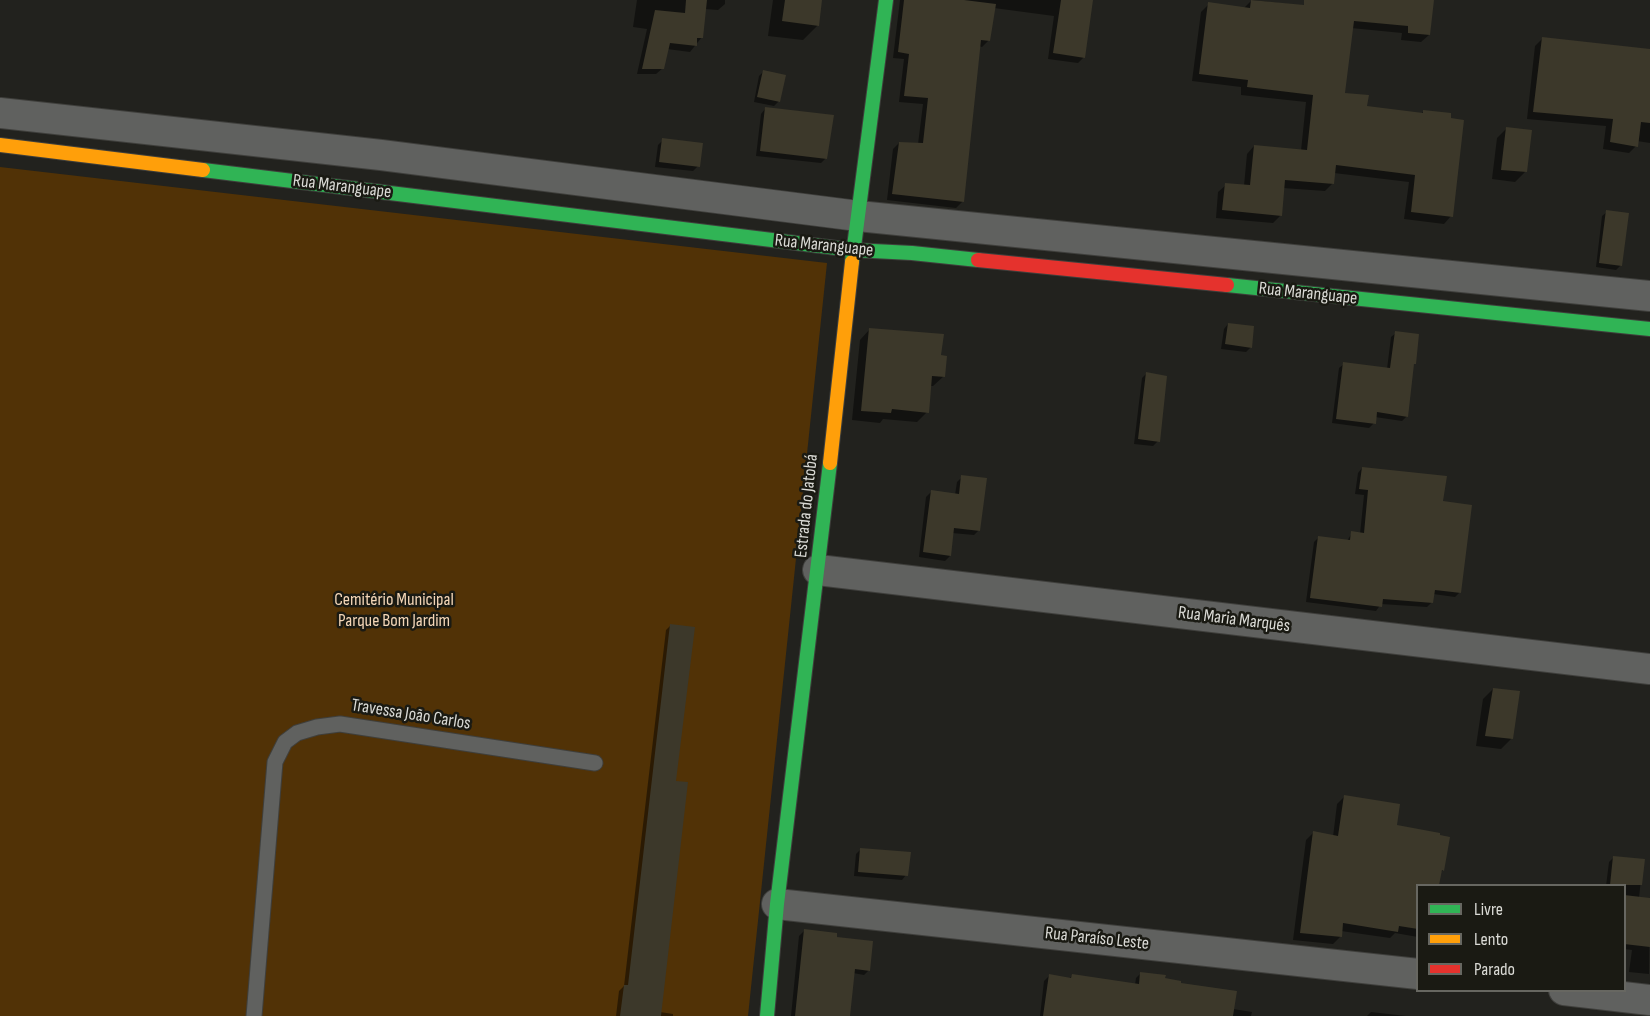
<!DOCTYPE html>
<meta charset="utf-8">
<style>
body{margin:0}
#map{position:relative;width:1650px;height:1016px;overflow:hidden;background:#22221e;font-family:"Sofia Sans Condensed",sans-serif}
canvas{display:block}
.legend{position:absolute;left:1416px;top:884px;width:210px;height:108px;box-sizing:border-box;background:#1a1a13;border:2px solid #676761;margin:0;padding:8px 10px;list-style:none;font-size:18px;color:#dadad5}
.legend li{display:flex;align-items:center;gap:12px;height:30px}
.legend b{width:30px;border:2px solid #676761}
</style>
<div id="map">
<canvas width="1650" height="1016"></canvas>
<ul class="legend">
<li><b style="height:8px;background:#30b455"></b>Livre</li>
<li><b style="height:8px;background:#ff9f0a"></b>Lento</li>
<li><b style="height:8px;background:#e5322d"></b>Parado</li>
</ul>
</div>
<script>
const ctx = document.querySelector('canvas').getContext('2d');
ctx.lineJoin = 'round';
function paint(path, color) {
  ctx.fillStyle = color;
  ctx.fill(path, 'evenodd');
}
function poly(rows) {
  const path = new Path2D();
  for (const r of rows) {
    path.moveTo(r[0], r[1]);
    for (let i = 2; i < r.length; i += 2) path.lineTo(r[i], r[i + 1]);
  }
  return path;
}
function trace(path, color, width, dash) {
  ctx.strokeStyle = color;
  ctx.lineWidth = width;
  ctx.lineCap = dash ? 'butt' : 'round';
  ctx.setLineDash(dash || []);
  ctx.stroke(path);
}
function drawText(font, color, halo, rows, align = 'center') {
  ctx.font = font + ' "Sofia Sans Condensed",sans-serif';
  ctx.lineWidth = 5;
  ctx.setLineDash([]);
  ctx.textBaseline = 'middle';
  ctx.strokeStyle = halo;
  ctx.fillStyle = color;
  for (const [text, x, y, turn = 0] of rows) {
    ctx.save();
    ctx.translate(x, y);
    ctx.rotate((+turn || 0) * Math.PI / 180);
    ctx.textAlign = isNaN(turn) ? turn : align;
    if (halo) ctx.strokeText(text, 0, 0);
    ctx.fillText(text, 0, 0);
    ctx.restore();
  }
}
const green = poly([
 [0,167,827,263,748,1016,0,1016]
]);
const shadow = poly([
 [637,0,725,0,725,4,718,10,705,9,702,37,690,52,667,49,663,68,656,74,637,74,647,29,633,27],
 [773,0,821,0,818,25,803,40,768,36],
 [900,0,1092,0,1084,57,1078,63,1048,59,1054,16,994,8,989,40,982,47,979,46,963,201,956,208,887,200,893,149,899,143,918,144,923,104,899,102,904,59,893,58],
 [1252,0,1315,7,1315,0,1432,0,1429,35,1421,42,1401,40,1402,33,1351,28,1343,94,1366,107,1420,115,1424,111,1451,216,1444,224,1404,219,1409,182,1334,173,1333,183,1325,191,1283,188,1280,216,1273,223,1216,218,1218,192,1226,185,1244,186,1247,154,1254,146,1301,151,1306,102,1241,95,1241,87,1192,81,1201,12,1209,4,1243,9],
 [1542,39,1650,50,1650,143,1637,141,1636,146,1629,153,1603,149,1606,126,1527,119,1535,46],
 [763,72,779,101,774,106,754,102,759,76],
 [765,109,826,158,821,163,756,156,761,114],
 [1507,128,1525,172,1515,182,1492,179,1497,138],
 [663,140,698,166,693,171,655,167,658,145],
 [1607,212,1621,265,1616,270,1596,267,1602,216],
 [1228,324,1251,347,1246,352,1221,349,1224,329],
 [870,329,940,357,944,376,933,386,930,386,927,412,917,422,883,419,880,423,852,420,860,340],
 [1396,333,1412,365,1407,416,1402,421,1375,417,1374,423,1369,428,1332,423,1339,368,1344,364,1387,369,1391,337],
 [1146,374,1158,441,1153,446,1134,444,1142,378],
 [1362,468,1441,503,1460,592,1455,597,1433,594,1432,602,1427,607,1381,604,1376,611,1306,602,1314,542,1319,537,1347,541,1352,533,1360,534,1364,495,1355,494,1358,473],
 [962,477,979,530,974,535,952,533,950,556,945,561,919,557,926,497,931,492,955,495,957,482],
 [671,625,675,783,660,1012,673,1014,673,1016,616,1016,619,991,624,986,666,630],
 [1493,689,1511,739,1501,749,1476,746,1483,699],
 [1345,796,1443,870,1440,873,1438,886,1418,886,1418,937,1395,933,1390,938,1341,931,1340,937,1333,944,1293,940,1306,840,1313,833,1333,837,1337,804],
 [861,849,906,875,902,880,854,876,856,854],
 [1614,857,1643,860,1639,898,1650,900,1649,974,1629,972,1632,950,1624,949,1624,886,1606,886,1609,862],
 [804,931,835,938,869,970,864,975,853,973,848,1016,791,1016,799,936],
 [1141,973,1179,984,1233,1009,1252,1012,1251,1016,1040,1016,1044,981,1049,976,1069,979,1072,976,1135,985,1136,978],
 [1371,1012,1406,1016,1367,1016]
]);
const building = poly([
 [686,0,707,0,703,38,697,38,697,46,670,43,664,69,642,69,655,10,685,13],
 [785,0,822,0,819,26,782,21],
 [904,0,964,0,996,4,990,41,981,40,964,202,892,194,899,142,923,143,928,98,904,96,909,54,898,52],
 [1061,0,1093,0,1085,58,1053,53],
 [1251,0,1304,5,1304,0,1434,0,1430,35,1408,33,1408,26,1354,21,1345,93,1369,95,1367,106,1423,113,1423,110,1451,113,1451,118,1464,120,1453,217,1411,212,1415,175,1336,165,1334,184,1285,180,1282,216,1222,210,1225,183,1250,185,1254,145,1307,150,1313,95,1247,87,1248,80,1199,74,1208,2,1250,8],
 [1542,37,1650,49,1650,123,1641,122,1638,147,1610,142,1613,119,1533,112],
 [763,70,786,75,780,102,757,97],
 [765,107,834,115,827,159,760,151],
 [1506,127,1532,130,1527,172,1501,170],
 [662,138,703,143,700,167,659,162],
 [1606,210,1629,213,1622,266,1599,263],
 [1228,323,1254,326,1252,348,1225,344],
 [869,328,944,334,941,355,947,356,945,377,932,376,929,413,892,409,891,413,861,411],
 [1395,331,1419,334,1416,364,1414,364,1408,417,1377,412,1376,424,1336,419,1343,362,1390,368],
 [1146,372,1167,376,1160,442,1138,439],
 [1362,467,1447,476,1443,501,1472,505,1461,593,1435,590,1433,603,1383,599,1382,607,1310,598,1318,536,1350,540,1351,531,1364,533,1368,490,1359,489],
 [961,475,987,478,980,531,954,528,951,556,923,552,931,490,959,494],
 [670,624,695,627,676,781,688,782,661,1016,620,1016,624,985,628,985],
 [1493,688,1520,691,1513,739,1485,736],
 [1344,795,1400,804,1397,825,1440,833,1440,835,1450,837,1444,871,1442,870,1439,885,1418,885,1418,929,1399,926,1398,932,1343,923,1342,937,1300,933,1313,831,1338,836],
 [860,848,911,852,908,876,858,872],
 [1613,856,1645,859,1642,885,1610,885],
 [1624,895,1650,898,1650,947,1624,944],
 [804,929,837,933,837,937,873,941,870,971,855,969,850,1016,795,1016],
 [1140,972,1166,975,1165,978,1181,981,1181,983,1237,991,1233,1016,1043,1016,1049,974,1071,978,1072,974,1139,984]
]);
const lane = poly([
 [254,1016,275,762,285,742,297,733,317,727,340,724,595,763]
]);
const street = poly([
 [0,113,381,155,858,216,1650,296],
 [818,570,1650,669],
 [777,904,1418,974],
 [1564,990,1650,1000]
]);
const fast = poly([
 [203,170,853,250,912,253,978,260],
 [852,262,886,0],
 [1227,285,1650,329],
 [767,1016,777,904,830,463]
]);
const slow = poly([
 [0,145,203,170],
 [830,463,852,262]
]);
const jam = poly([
 [978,260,1227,285]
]);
const streetNames = [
 ["Rua Maranguape",342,187,7],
 ["Rua Maranguape",824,246,6],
 ["Rua Maranguape",1308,294,6],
 ["Estrada do Jatobá",807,506,-84],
 ["Rua Maria Marquês",1234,620,7],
 ["Travessa João Carlos",411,715,9],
 ["Rua Paraíso Leste",1097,939,6]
];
const parkNames = [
 ["Cemitério Municipal",394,600],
 ["Parque Bom Jardim",394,621]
];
paint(green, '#513206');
paint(shadow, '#0007');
paint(building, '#3c382a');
trace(lane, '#3f3f3c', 17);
trace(street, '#3f3f3c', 32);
trace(fast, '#3f3f3c', 16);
trace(slow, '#3f3f3c', 16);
trace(jam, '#3f3f3c', 16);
trace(lane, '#60615f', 15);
trace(street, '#60615f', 30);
trace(fast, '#30b455', 14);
trace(slow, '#ff9f0a', 14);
trace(jam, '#e5322d', 14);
drawText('18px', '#dadad5', '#1a1a13', streetNames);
drawText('18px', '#f4d6b7', '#1a1a13', parkNames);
</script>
